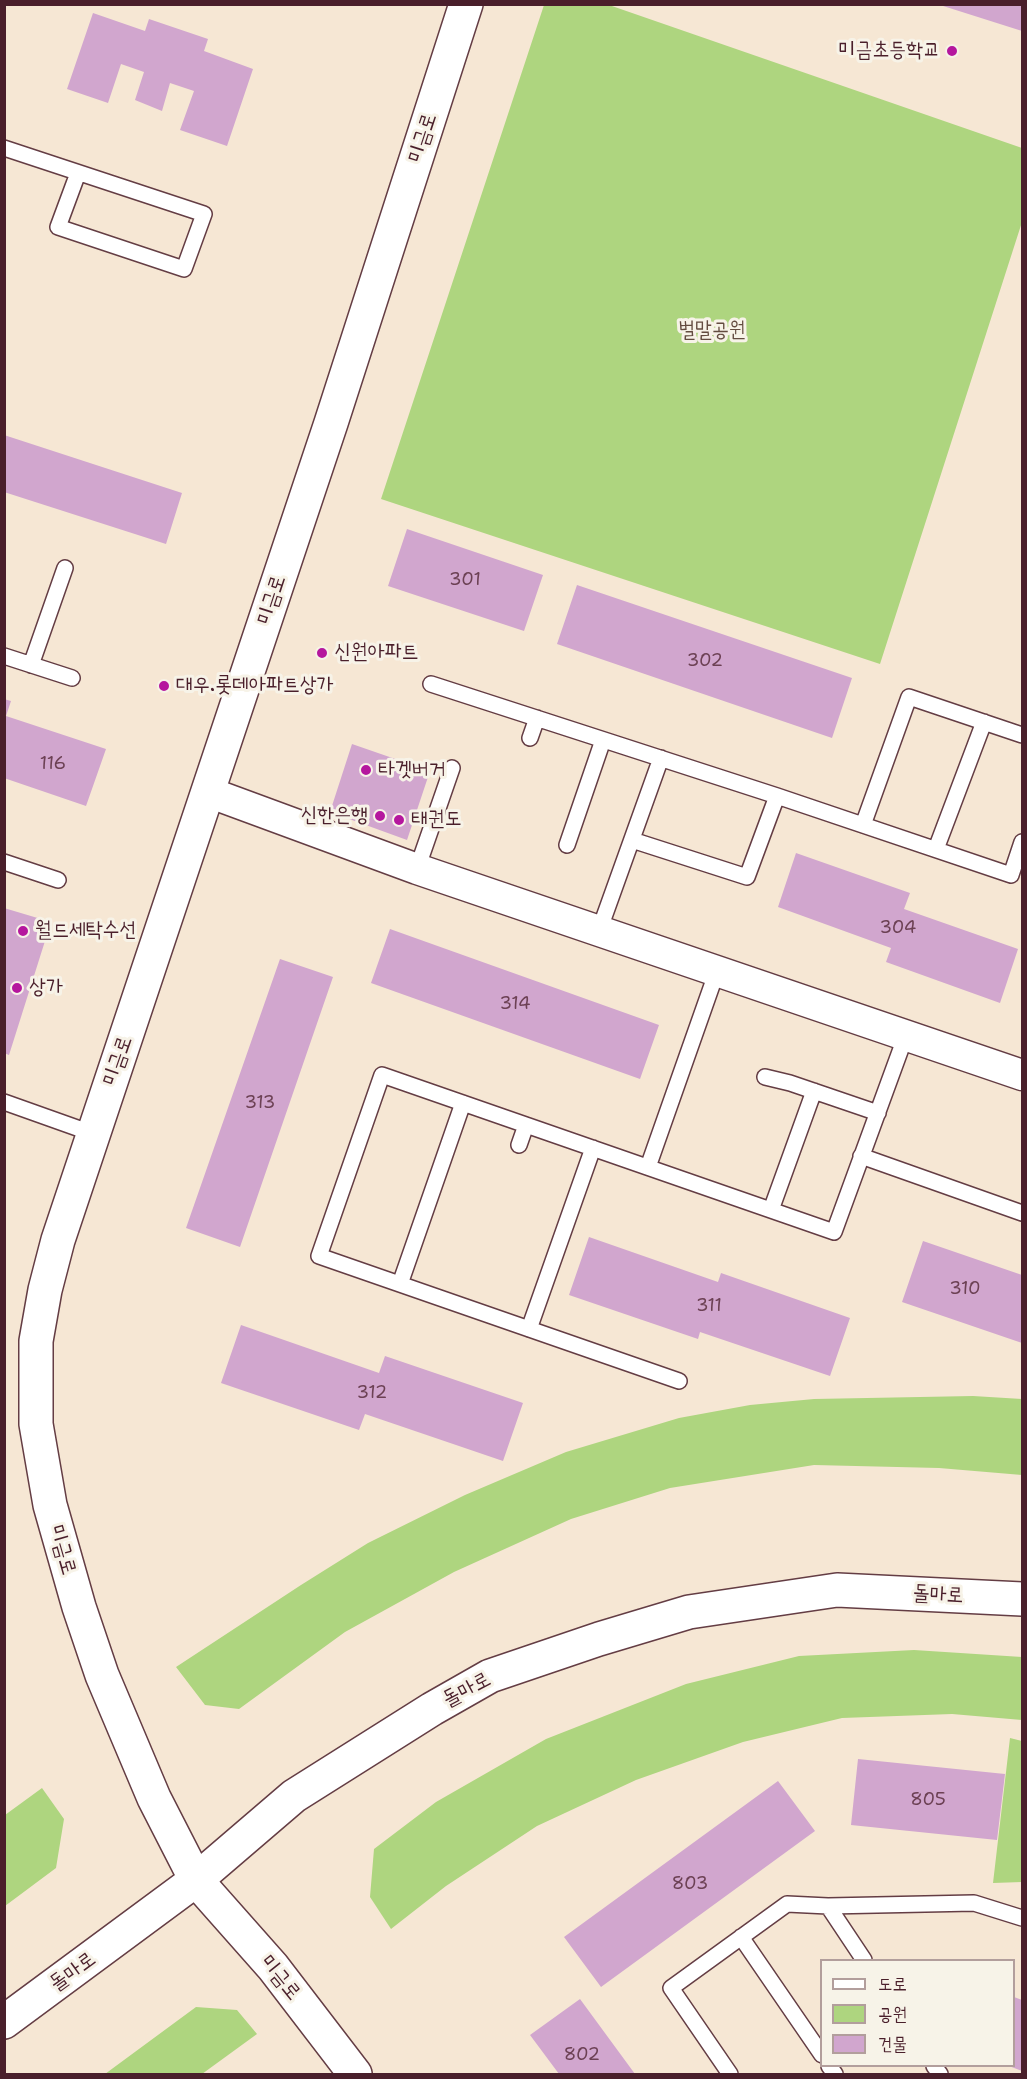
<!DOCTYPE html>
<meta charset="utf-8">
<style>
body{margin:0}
#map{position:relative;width:1027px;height:2079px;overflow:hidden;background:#f6e7d4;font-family:"Shantell Sans","Poor Story",sans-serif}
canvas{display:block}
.frame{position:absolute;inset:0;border:6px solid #4a1f2b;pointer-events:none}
.legend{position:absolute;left:820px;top:1959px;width:195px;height:108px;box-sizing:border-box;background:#f7f3e8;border:2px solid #b29e9c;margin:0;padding:8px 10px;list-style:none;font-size:18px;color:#4a1f2b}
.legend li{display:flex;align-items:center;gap:12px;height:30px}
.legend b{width:30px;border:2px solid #b29e9c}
</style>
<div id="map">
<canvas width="1027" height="2079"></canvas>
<div class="frame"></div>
<ul class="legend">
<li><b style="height:8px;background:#fff"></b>도로</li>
<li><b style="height:16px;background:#aed57f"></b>공원</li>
<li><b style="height:16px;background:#d1a6ce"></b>건물</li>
</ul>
</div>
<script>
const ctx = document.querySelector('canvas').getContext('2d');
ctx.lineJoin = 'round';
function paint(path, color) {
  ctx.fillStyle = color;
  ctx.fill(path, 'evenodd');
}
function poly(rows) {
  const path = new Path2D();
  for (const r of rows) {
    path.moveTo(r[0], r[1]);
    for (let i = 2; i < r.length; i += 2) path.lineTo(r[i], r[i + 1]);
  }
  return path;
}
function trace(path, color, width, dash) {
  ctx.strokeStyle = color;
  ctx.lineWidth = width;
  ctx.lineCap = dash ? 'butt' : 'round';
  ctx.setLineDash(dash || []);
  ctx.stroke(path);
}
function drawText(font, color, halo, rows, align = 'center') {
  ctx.font = font + ' "Shantell Sans","Poor Story",sans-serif';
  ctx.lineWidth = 6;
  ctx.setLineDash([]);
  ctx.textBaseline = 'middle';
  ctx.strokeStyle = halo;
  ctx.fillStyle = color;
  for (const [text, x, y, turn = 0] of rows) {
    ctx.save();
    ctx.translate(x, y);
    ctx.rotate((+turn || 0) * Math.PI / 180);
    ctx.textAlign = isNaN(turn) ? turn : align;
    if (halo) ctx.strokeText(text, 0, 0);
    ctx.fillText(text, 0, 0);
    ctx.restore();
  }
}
const green = poly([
 [544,5,609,5,1022,148,1022,222,880,664,381,499],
 [973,1396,1022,1399,1022,1475,939,1468,814,1465,670,1488,571,1519,454,1572,345,1632,239,1709,205,1705,176,1667,301,1585,368,1543,465,1495,566,1452,679,1418,750,1405,814,1399],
 [914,1650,1022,1657,1022,1720,952,1714,842,1718,743,1742,636,1780,537,1826,446,1886,391,1929,370,1897,374,1849,436,1802,546,1739,686,1684,799,1656],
 [1010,1738,1022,1741,1022,1882,993,1883],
 [42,1788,64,1819,56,1868,5,1906,5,1815],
 [196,2007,237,2010,257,2034,202,2074,105,2074]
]);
const building = poly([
 [1022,4,1022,31,940,5,940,4],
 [93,13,145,31,149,19,208,39,204,51,253,69,227,146,180,130,194,91,170,83,162,111,135,100,144,72,121,64,108,103,67,89],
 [4,435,182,493,166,544,4,492],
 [407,529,543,575,524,631,388,586],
 [577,585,852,678,832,738,557,644],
 [4,699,11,701,6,716,106,749,86,806,4,778],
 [352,744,430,771,407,840,330,812],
 [796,853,910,893,904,909,1018,949,1000,1003,886,962,891,948,778,907],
 [4,908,51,922,9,1055,4,1053],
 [390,929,659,1025,640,1079,371,983],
 [280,959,333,977,240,1247,186,1228],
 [589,1237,718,1282,721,1273,850,1318,830,1376,700,1332,698,1339,569,1295],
 [923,1241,1022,1275,1022,1343,902,1302],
 [241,1325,379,1373,385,1356,523,1403,503,1461,365,1414,359,1430,221,1383],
 [858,1759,1005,1774,997,1840,851,1825],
 [778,1781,815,1831,601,1987,564,1937],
 [1014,1997,1022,2000,1022,2071,1009,2066,1014,2066],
 [580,1999,635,2074,559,2074,530,2035]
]);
const lane = poly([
 [4,148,204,214,184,269,58,227,78,173],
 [4,656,72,678],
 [31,665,65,568],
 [431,684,777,796,1011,875,1022,842],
 [530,738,537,718],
 [863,825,909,697,1022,735],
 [632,840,747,877,777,796],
 [567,845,603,740],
 [936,849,984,722],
 [4,862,58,880],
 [417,869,452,768],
 [599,931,661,758],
 [765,1077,790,1083,878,1113],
 [4,1102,94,1134],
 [519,1145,526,1125],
 [861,1156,1022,1213],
 [648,1167,717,971],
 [771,1210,814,1091],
 [400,1284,463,1103],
 [529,1329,593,1148],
 [679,1381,319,1256,382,1075,834,1232,906,1035],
 [828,1906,974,1903,1022,1918],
 [741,1937,822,2055],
 [829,2066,835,2074],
 [934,2066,940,2074],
 [730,2074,671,1988,787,1904,828,1906,864,1960]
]);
const street = poly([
 [208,792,417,869,1022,1075]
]);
const secondary = poly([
 [355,2074,273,1967,196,1880,154,1798,102,1675,79,1607,50,1505,36,1424,36,1341,45,1290,58,1240,331,423,466,4]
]);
const primary = poly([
 [4,2022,196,1880,294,1796,432,1709,490,1676,599,1639,689,1612,837,1590,1022,1599]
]);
const markers = [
 [952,51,6,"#b5179e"],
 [322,653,6,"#b5179e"],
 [164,686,6,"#b5179e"],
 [366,770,6,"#b5179e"],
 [380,816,6,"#b5179e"],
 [399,820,6,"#b5179e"],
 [23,931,6,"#b5179e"],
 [17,988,6,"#b5179e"]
];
const numberNames = [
 ["301",465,580],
 ["302",705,661],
 ["116",53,764],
 ["304",898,928],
 ["314",515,1004],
 ["313",260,1103],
 ["310",965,1289],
 ["311",709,1306],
 ["312",372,1393],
 ["805",928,1800],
 ["803",690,1884],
 ["802",582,2055]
];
const poiNames = [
 ["미금초등학교",940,51,"right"],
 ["신원아파트",334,653],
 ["대우.롯데아파트상가",176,686],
 ["타겟버거",378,770],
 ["신한은행",368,816,"right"],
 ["태권도",411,820],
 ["월드세탁수선",35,931],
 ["상가",29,988]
];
const streetNames = [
 ["미금로",423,138,-72],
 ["미금로",272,600,-72],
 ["미금로",118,1061,-71],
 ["미금로",62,1550,74],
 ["돌마로",938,1595,3],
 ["돌마로",467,1690,-28],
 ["돌마로",73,1972,-36],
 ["미금로",280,1978,51]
];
const parkNames = [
 ["벌말공원",712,331]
];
paint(green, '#aed57f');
paint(building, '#d1a6ce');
trace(lane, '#643d44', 18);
trace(street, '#643d44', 33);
trace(secondary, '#643d44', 36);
trace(primary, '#643d44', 36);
trace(lane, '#fff', 15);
trace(street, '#fff', 30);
trace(secondary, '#fff', 33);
trace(primary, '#fff', 33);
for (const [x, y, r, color] of markers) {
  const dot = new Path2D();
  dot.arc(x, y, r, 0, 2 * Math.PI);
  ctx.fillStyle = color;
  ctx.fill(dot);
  trace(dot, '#f7f3e8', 2);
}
drawText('18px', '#6c4154', null, numberNames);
drawText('21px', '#4a1f2b', '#f7f3e8', poiNames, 'left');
drawText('21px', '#4a1f2b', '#f7f3e8', streetNames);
drawText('21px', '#634c40', '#f7f3e8', parkNames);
</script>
